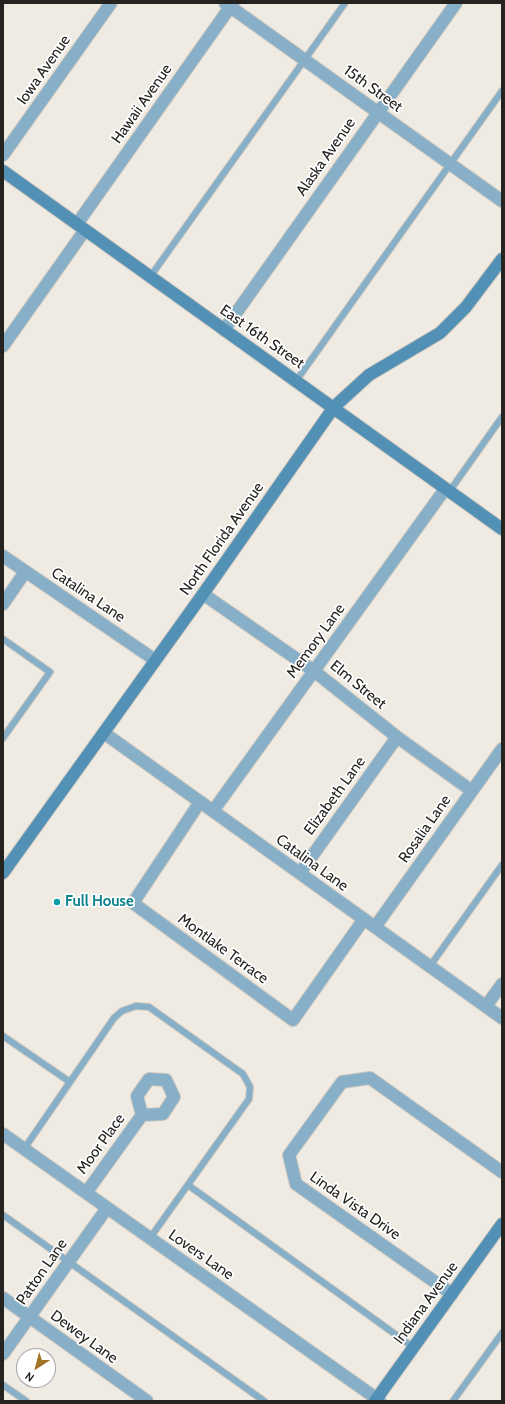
<!DOCTYPE html>
<style>
body{margin:0}
#map{position:relative;width:505px;height:1404px;overflow:hidden;background:#efebe2;font-family:Cabin,sans-serif}
canvas{display:block}
.frame{position:absolute;inset:0;border:4px solid #252320;pointer-events:none}
.north{position:absolute;left:16px;top:1348px;width:40px;height:40px;box-sizing:border-box;background:#fff;border:1px solid #a8a7a6;border-radius:50%;rotate:216deg;font-size:11px;font-weight:700;line-height:16px;text-align:center;color:#252320}
.north::after{content:'';display:block;margin:auto;width:14px;height:18px;background:#a37327;clip-path:polygon(50% 0,100% 100%,50% 72%,0 100%)}
</style>
<div id="map">
<canvas width="505" height="1404"></canvas>
<div class="frame"></div>
<div class="north">N</div>
</div>
<script>
const ctx = document.querySelector('canvas').getContext('2d');
ctx.lineJoin = 'round';
function poly(rows) {
  const path = new Path2D();
  for (const r of rows) {
    path.moveTo(r[0], r[1]);
    for (let i = 2; i < r.length; i += 2) path.lineTo(r[i], r[i + 1]);
  }
  return path;
}
function trace(path, color, width, dash) {
  ctx.strokeStyle = color;
  ctx.lineWidth = width;
  ctx.lineCap = dash ? 'butt' : 'round';
  ctx.setLineDash(dash || []);
  ctx.stroke(path);
}
function drawText(font, color, halo, rows, align = 'center') {
  ctx.font = font + ' Cabin,sans-serif';
  ctx.lineWidth = 3.5;
  ctx.setLineDash([]);
  ctx.textBaseline = 'middle';
  ctx.strokeStyle = halo;
  ctx.fillStyle = color;
  for (const [text, x, y, turn = 0] of rows) {
    ctx.save();
    ctx.translate(x, y);
    ctx.rotate((+turn || 0) * Math.PI / 180);
    ctx.textAlign = isNaN(turn) ? turn : align;
    if (halo) ctx.strokeText(text, 0, 0);
    ctx.fillText(text, 0, 0);
    ctx.restore();
  }
}
const lane = poly([
 [150,277,345,3],
 [296,381,502,91],
 [449,492,502,417],
 [3,639,50,672,3,738],
 [430,966,502,865],
 [3,1036,70,1082],
 [24,1149,114,1018,122,1011,136,1006,149,1007,243,1074,250,1087,249,1099,150,1238],
 [188,1185,413,1347],
 [3,1215,264,1401],
 [3,1385,26,1401],
 [453,1401,502,1333]
]);
const street = poly([
 [225,3,502,201],
 [3,155,111,3],
 [77,224,233,3],
 [224,330,456,3],
 [3,346,85,230],
 [3,556,155,660],
 [203,594,314,671,397,737,472,791],
 [3,604,25,572],
 [104,733,502,1018],
 [200,802,133,903,293,1020,364,919],
 [213,811,445,489],
 [300,873,397,737],
 [375,927,502,749],
 [486,1006,502,984],
 [3,1134,380,1401],
 [86,1193,142,1115,163,1114,174,1097,166,1080,149,1079,137,1096,142,1115],
 [452,1294,296,1184,289,1155,342,1082,370,1078,502,1172],
 [3,1298,147,1401],
 [3,1354,107,1208]
]);
const secondary = poly([
 [3,171,502,529],
 [3,873,203,594,334,407,369,375,440,333,466,307,502,259],
 [375,1401,502,1224]
]);
const markers = [
 [57,902,4,"#0f9aa8"]
];
const streetNames = [
 ["Iowa Avenue",44,70,-55],
 ["15th Street",373,89,36],
 ["Hawaii Avenue",142,104,-55],
 ["Alaska Avenue",326,157,-55],
 ["East 16th Street",262,337,35],
 ["North Florida Avenue",222,539,-55],
 ["Catalina Lane",88,595,34],
 ["Memory Lane",316,641,-54],
 ["Elm Street",358,685,39],
 ["Elizabeth Lane",335,796,-54],
 ["Rosalia Lane",425,829,-55],
 ["Catalina Lane",312,863,36],
 ["Montlake Terrace",223,949,36],
 ["Moor Place",101,1144,-54],
 ["Linda Vista Drive",355,1206,35],
 ["Lovers Lane",201,1255,35],
 ["Patton Lane",42,1272,-55],
 ["Indiana Avenue",426,1303,-54],
 ["Dewey Lane",84,1337,36]
];
const cultureNames = [
 ["Full House",65,902]
];
trace(lane, '#cbc7bf', 8);
trace(street, '#cbc7bf', 14);
trace(secondary, '#cbc7bf', 14);
trace(lane, '#87afc8', 6);
trace(street, '#87afc8', 12);
trace(secondary, '#5290b5', 12);
for (const [x, y, r, color] of markers) {
  const dot = new Path2D();
  dot.arc(x, y, r, 0, 2 * Math.PI);
  ctx.fillStyle = color;
  ctx.fill(dot);
  trace(dot, '#fff', 1.5);
}
drawText('15px', '#252320', '#fff', streetNames);
drawText('bold 15px', '#0d838f', '#fff', cultureNames, 'left');
</script>
